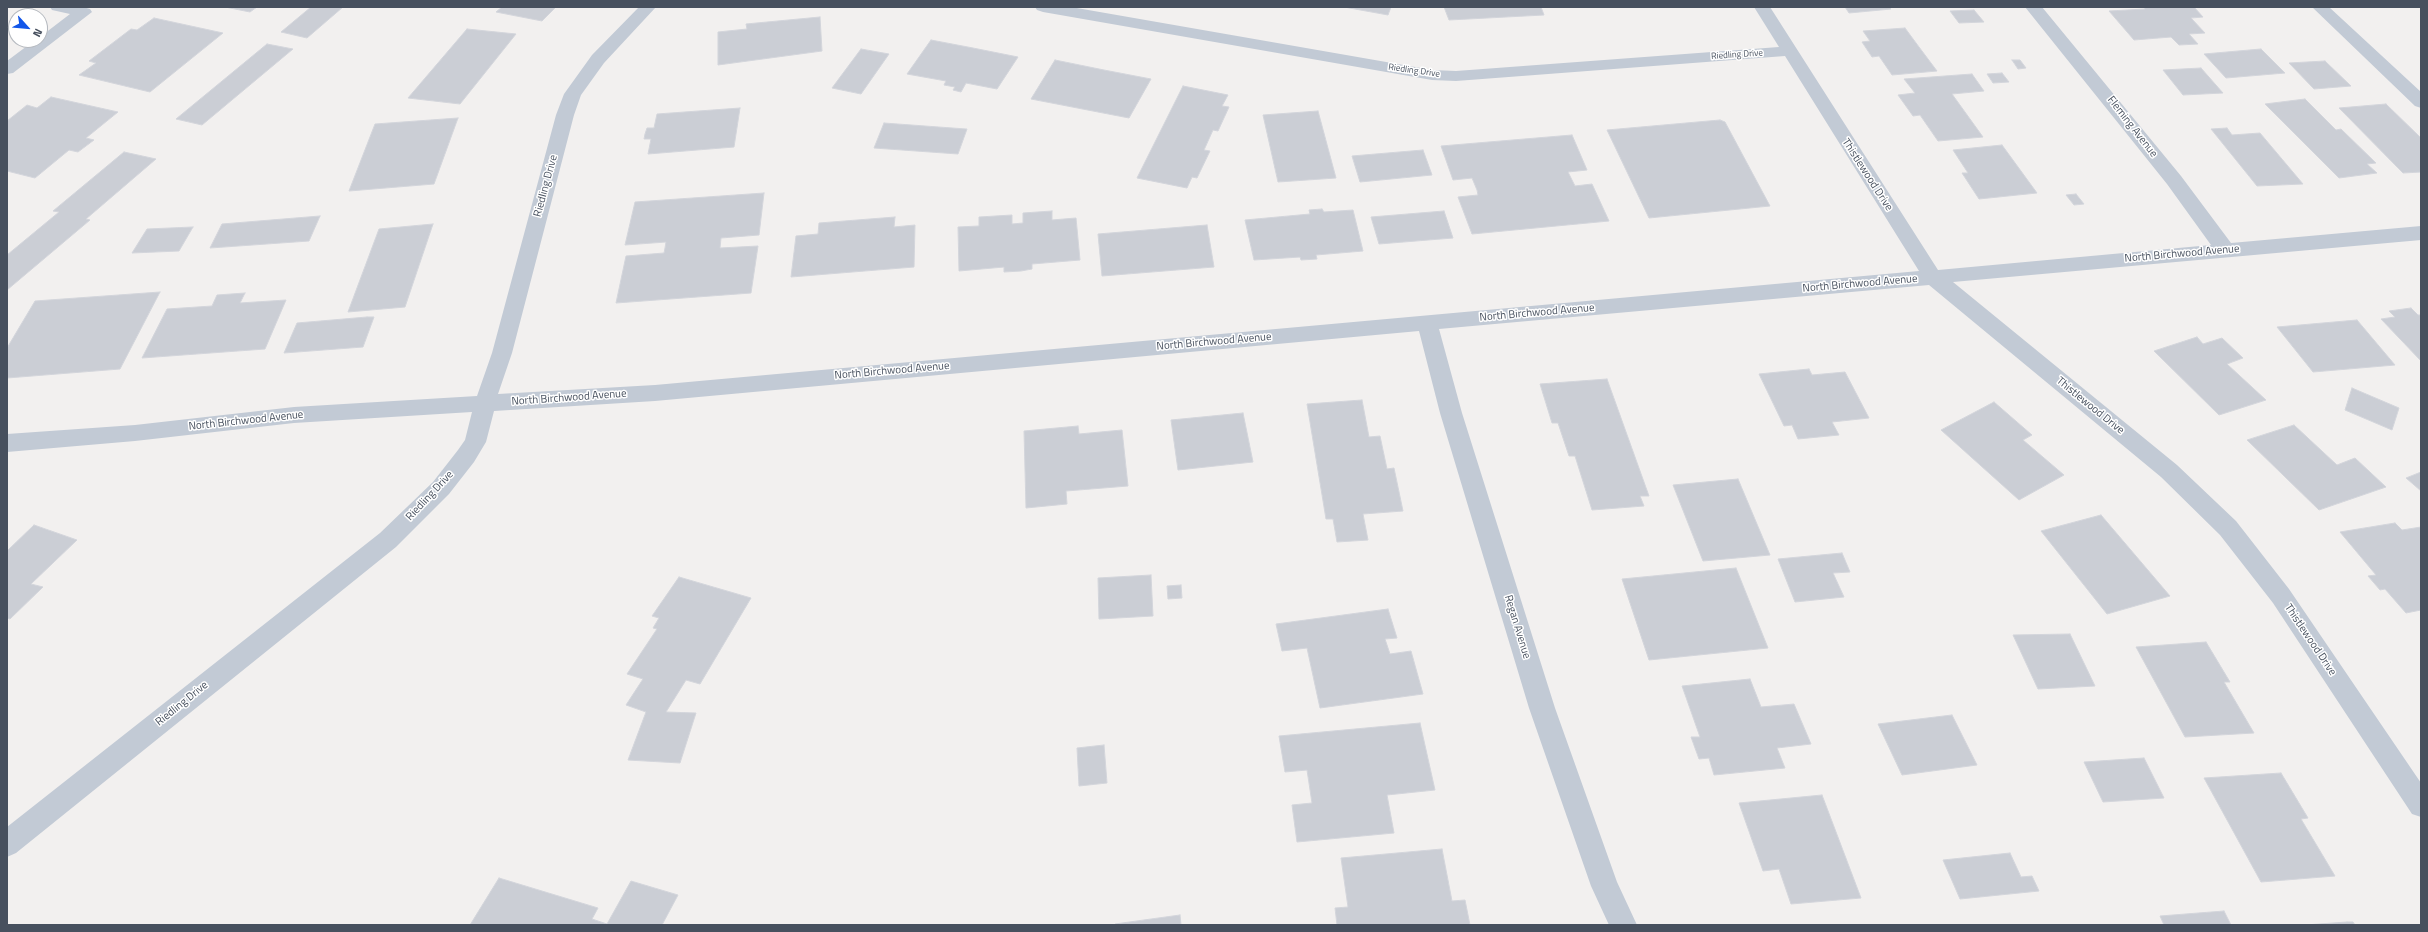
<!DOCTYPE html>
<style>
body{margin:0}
#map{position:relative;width:2428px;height:932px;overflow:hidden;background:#f2f0ef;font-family:"Titillium Web",sans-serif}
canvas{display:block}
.frame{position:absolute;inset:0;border:8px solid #47505e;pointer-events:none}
.north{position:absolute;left:8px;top:8px;width:40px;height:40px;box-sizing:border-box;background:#fff;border:1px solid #b5b9bf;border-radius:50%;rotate:117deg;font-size:11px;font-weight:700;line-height:16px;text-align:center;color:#47505e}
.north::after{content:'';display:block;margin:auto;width:14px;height:18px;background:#1256e9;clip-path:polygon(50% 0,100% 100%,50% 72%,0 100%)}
</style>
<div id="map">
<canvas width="2428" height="932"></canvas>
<div class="frame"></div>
<div class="north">N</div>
</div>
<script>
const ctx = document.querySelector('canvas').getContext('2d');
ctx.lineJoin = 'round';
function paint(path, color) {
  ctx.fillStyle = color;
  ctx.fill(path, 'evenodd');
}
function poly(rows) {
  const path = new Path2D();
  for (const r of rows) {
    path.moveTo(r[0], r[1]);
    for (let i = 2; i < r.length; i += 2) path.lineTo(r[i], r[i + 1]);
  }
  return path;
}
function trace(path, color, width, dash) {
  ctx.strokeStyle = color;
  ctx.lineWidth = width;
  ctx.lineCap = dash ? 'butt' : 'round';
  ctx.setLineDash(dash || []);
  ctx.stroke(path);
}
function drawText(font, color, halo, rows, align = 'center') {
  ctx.font = font + ' "Titillium Web",sans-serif';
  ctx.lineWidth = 3;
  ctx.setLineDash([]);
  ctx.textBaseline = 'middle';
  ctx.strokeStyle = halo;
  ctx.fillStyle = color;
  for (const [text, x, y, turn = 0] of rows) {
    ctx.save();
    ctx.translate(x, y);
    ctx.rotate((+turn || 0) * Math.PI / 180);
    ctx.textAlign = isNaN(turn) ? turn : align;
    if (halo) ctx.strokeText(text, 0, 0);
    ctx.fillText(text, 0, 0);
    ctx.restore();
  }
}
const building = poly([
 [225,7,257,7,250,12,225,7],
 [311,7,343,7,307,38,281,32,311,7],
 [502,7,556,7,542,21,496,12,502,7],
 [1344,7,1391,7,1388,15,1344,7],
 [1444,7,1541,7,1544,15,1449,20,1444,7],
 [1845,7,1889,7,1891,9,1849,13,1845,7],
 [2144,7,2194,7,2203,17,2191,18,2205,33,2189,34,2198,44,2179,45,2171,37,2134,40,2109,11,2145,9,2144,7],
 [1974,10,1984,22,1959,23,1950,11,1974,10],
 [820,17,822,51,718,65,718,32,747,29,746,24,820,17],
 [154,18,223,33,150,92,79,75,96,63,89,61,131,29,137,30,154,18],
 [1905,28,1919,47,1937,71,1892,75,1879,56,1872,57,1862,42,1870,41,1863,31,1905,28],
 [467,29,516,34,460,104,408,98,467,29],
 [931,40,973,48,1018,57,997,89,966,83,961,92,953,90,955,87,944,85,946,81,907,74,931,40],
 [267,44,293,49,202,125,176,119,267,44],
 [861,49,889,54,861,94,832,88,861,49],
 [2261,49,2285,73,2226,78,2204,54,2261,49],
 [1055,60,1104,70,1151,79,1129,118,1031,99,1055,60],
 [2012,60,2020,60,2026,68,2018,69,2012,60],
 [2325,61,2351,86,2314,89,2289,63,2325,61],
 [2201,68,2223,93,2183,95,2163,70,2201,68],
 [2002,73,2009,82,1993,83,1987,74,2002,73],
 [1972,74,1984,91,1952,94,1983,137,1938,141,1920,115,1913,116,1898,95,1915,93,1904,79,1972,74],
 [1183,86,1228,95,1222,106,1229,107,1218,131,1213,130,1204,150,1210,151,1197,178,1192,177,1187,188,1137,178,1183,86],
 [51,97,118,112,86,138,94,140,78,152,69,150,35,178,7,171,7,121,27,105,37,108,51,97],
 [2305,99,2336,130,2341,129,2376,163,2367,164,2377,173,2339,178,2265,104,2305,99],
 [2386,104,2421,138,2421,172,2403,173,2339,108,2386,104],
 [740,108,734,147,648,154,651,139,644,139,645,134,647,128,654,128,657,114,740,108],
 [1318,111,1336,178,1278,182,1263,115,1318,111],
 [458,118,434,184,349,191,375,124,458,118],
 [1720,120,1725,122,1770,206,1649,218,1607,130,1720,120],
 [884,123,966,129,967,129,958,154,874,148,884,123],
 [2227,128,2232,135,2260,133,2303,184,2257,186,2211,129,2227,128],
 [1572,135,1587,170,1568,172,1575,186,1592,184,1609,221,1472,234,1458,197,1478,195,1477,190,1472,178,1453,180,1441,146,1572,135],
 [2002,145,2037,193,1979,199,1962,173,1968,173,1953,150,2002,145],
 [1423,150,1432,175,1360,182,1352,156,1423,150],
 [124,152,156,159,86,219,90,220,7,290,7,255,59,212,53,211,124,152],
 [764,193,759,235,721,238,720,248,758,246,751,293,616,303,626,256,664,253,665,248,666,242,625,245,635,202,764,193],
 [2076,194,2084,204,2074,205,2066,195,2076,194],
 [1322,209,1324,212,1353,210,1363,251,1316,255,1317,259,1301,260,1300,257,1254,260,1245,220,1310,214,1309,210,1322,209],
 [1052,211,1052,220,1076,218,1080,260,1032,264,1032,269,1021,271,1004,272,1004,267,959,271,958,227,979,226,979,217,1012,215,1012,224,1023,223,1023,213,1052,211],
 [1444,211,1453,238,1379,244,1371,217,1444,211],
 [320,216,309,241,210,248,222,224,320,216],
 [895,217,894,227,915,225,914,267,791,277,796,236,818,234,819,223,895,217],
 [433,224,405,307,348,312,379,229,433,224],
 [1207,225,1214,267,1102,276,1098,234,1207,225],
 [193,227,179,251,132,253,147,229,193,227],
 [160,292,120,369,7,378,7,348,35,301,160,292],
 [245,293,240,303,286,300,265,349,142,358,167,309,212,306,217,295,245,293],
 [2411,308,2418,315,2421,315,2421,361,2381,319,2395,317,2389,311,2411,308],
 [367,317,374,317,363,347,284,353,297,323,367,317],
 [2357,320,2395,365,2313,372,2277,327,2357,320],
 [2197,337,2203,344,2222,338,2243,358,2227,364,2266,400,2219,415,2154,351,2197,337],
 [1809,369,1812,375,1845,372,1869,418,1832,422,1839,435,1798,439,1792,425,1784,426,1759,374,1809,369],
 [1607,379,1649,496,1640,496,1644,506,1592,510,1575,456,1569,456,1558,423,1552,423,1540,384,1607,379],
 [2352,388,2399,408,2392,430,2345,410,2352,388],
 [1362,400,1369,437,1380,436,1387,469,1394,468,1403,511,1363,514,1368,540,1337,542,1333,519,1326,519,1307,404,1362,400],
 [1994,402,2032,435,2023,440,2064,475,2019,500,1941,430,1994,402],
 [1243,413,1253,462,1178,470,1171,420,1243,413],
 [2294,425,2337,465,2355,458,2386,487,2319,510,2247,440,2294,425],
 [1078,426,1079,434,1122,430,1128,486,1066,491,1067,504,1026,508,1024,431,1078,426],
 [2421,472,2421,491,2406,478,2421,472],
 [1738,479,1770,555,1703,561,1673,485,1738,479],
 [2101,515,2170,596,2107,614,2041,531,2101,515],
 [2395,523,2402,530,2421,527,2421,610,2406,613,2385,589,2380,590,2368,576,2376,575,2340,532,2395,523],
 [34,525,77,540,31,584,43,587,10,619,7,618,7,551,34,525],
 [1842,553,1850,572,1833,573,1844,597,1795,602,1778,559,1842,553],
 [1736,568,1768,648,1649,660,1622,579,1736,568],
 [1151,575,1153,616,1099,619,1098,578,1151,575],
 [679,577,751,598,700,684,686,680,666,712,696,713,680,763,628,760,646,712,626,705,643,679,627,674,657,629,653,628,659,618,652,616,679,577],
 [1181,585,1182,598,1168,599,1167,586,1181,585],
 [1388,609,1397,638,1385,639,1390,654,1411,651,1423,694,1320,708,1307,648,1282,651,1276,624,1388,609],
 [2070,634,2095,686,2038,689,2013,635,2070,634],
 [2206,642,2230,682,2224,682,2254,733,2185,737,2136,647,2206,642],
 [1750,679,1761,707,1794,704,1811,744,1777,748,1785,768,1714,775,1709,758,1699,759,1691,737,1700,737,1682,686,1750,679],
 [1952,715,1977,765,1902,775,1878,724,1952,715],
 [1420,723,1435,790,1387,795,1394,833,1297,842,1292,805,1312,803,1307,770,1285,772,1279,736,1420,723],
 [1104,745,1107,783,1079,786,1077,748,1104,745],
 [2144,758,2164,798,2103,802,2084,762,2144,758],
 [2281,773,2308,818,2301,819,2335,876,2261,882,2204,778,2281,773],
 [1822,795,1861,898,1791,904,1779,869,1763,871,1739,803,1822,795],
 [1442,849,1452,901,1465,900,1470,925,1337,925,1335,908,1348,907,1341,858,1442,849],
 [2010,853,2021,877,2032,876,2039,891,1960,899,1943,860,2010,853],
 [499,878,598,908,592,919,607,924,631,881,678,895,662,925,470,925,499,878],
 [2224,911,2231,925,2164,925,2160,916,2224,911],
 [1180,915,1181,925,1115,925,1115,924,1180,915],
 [2347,922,2353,922,2355,925,2305,925,2347,922]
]);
const lane = poly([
 [50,7,83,7,90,9,92,12,13,73,7,74,7,61,35,40,40,40,40,37,70,14,52,10,50,7],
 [2312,7,2329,7,2421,92,2421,108,2415,106,2312,7]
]);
const street = poly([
 [639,7,656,7,604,63,581,95,574,115,512,353,498,394,655,385,1919,271,1785,56,1456,81,1432,80,1043,12,1037,10,1035,7,1071,7,1432,70,1456,71,1779,47,1754,7,1770,7,1938,270,2211,245,2167,184,2025,7,2042,7,2181,176,2231,243,2421,226,2421,240,1953,282,2177,465,2236,521,2289,589,2421,783,2421,817,2412,814,2273,603,2220,535,2161,477,1929,285,1439,329,1462,413,1555,708,1617,882,1637,925,1609,925,1591,886,1529,708,1440,413,1419,331,655,401,494,411,486,442,474,462,449,494,396,547,16,853,7,857,7,827,380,533,433,482,458,450,465,440,472,412,294,423,135,441,7,452,7,434,135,425,294,407,477,396,492,353,556,115,564,94,592,55,639,7]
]);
const farStreetnames = [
 ["Riedling Drive",1737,55,-4],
 ["Riedling Drive",1414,71,8]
];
const streetNames = [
 ["Fleming Avenue",2132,127,52],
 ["Thistlewood Drive",1867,175,57],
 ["Riedling Drive",546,186,-75],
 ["North Birchwood Avenue",2182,254,-5],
 ["North Birchwood Avenue",1860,284,-5],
 ["North Birchwood Avenue",1537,313,-5],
 ["North Birchwood Avenue",1214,342,-5],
 ["North Birchwood Avenue",892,371,-5],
 ["North Birchwood Avenue",569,398,-4],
 ["Thistlewood Drive",2090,406,39],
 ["North Birchwood Avenue",246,421,-6],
 ["Riedling Drive",430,496,-47],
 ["Regan Avenue",1517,627,73],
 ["Thistlewood Drive",2310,640,56],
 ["Riedling Drive",182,704,-39]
];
paint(building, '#cbced5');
trace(building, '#d3d5db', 1);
paint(lane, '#c2cad5');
paint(street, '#c2cad5');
drawText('9px', '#47505e', '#fff', farStreetnames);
drawText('11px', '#47505e', '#fff', streetNames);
</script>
